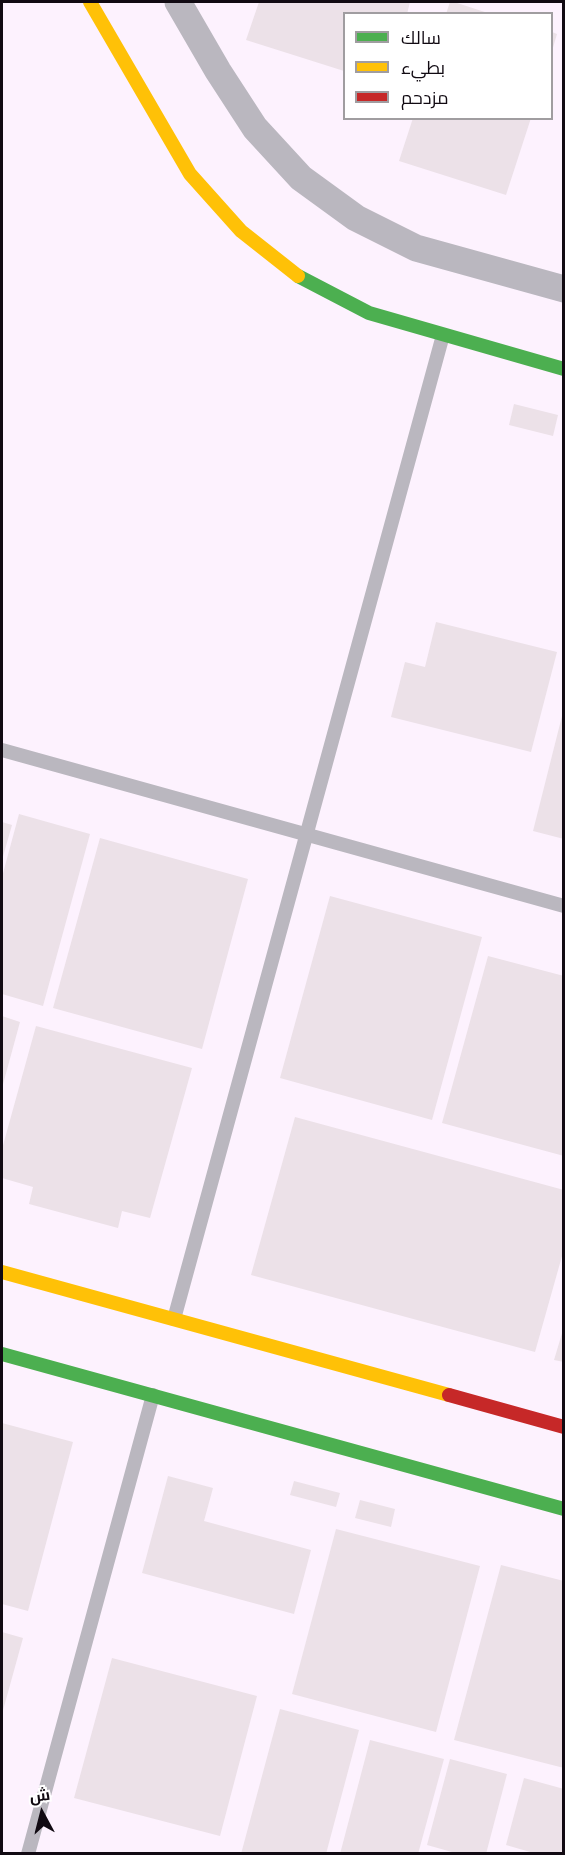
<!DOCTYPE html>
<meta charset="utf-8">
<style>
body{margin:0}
#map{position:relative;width:565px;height:1855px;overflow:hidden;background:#fcfafd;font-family:Inter,Cairo,sans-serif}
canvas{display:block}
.frame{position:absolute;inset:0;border:3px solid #110a12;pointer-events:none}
.legend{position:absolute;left:343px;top:12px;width:210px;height:108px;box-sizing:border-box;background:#fff;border:2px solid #a09da0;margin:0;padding:8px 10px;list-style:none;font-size:18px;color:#110a12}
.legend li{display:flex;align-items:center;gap:12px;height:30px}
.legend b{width:30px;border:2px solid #a09da0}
.north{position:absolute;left:12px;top:1783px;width:60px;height:60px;-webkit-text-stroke:4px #fff;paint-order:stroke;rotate:353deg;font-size:16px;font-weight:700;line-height:24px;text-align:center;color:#110a12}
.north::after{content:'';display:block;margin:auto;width:21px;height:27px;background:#110a12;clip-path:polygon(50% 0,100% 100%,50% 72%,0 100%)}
</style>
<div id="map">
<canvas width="565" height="1855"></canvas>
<div class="frame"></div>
<ul class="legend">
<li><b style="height:8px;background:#4caf50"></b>سالك</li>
<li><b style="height:8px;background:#ffc107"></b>بطيء</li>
<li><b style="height:8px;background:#c62828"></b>مزدحم</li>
</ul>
<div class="north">ش</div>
</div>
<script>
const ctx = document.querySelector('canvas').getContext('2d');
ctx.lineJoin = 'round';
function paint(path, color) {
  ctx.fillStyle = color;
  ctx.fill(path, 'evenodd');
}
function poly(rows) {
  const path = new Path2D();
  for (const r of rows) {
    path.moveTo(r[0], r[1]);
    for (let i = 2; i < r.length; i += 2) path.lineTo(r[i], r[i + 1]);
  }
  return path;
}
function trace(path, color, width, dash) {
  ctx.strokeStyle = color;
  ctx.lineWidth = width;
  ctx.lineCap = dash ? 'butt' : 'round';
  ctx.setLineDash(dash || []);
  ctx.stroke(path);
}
const built = poly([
 [2,2,563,2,563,1853,2,1853],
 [344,14,552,14,552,118,344,118]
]);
const building = poly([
 [259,2,410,2,407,14,344,14,344,71,246,40],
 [450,2,454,2,491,14,446,14],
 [552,32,557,34,552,51],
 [413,118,531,118,506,195,399,161],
 [514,404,558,415,553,436,509,425],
 [436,622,557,652,531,752,391,717,405,662,425,667],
 [563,712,564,712,564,839,533,831],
 [19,814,90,834,43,1006,2,994,2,877],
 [2,822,12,825,2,860],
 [100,838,248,879,202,1049,53,1008],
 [330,896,482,937,432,1120,280,1078],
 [488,956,564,976,564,1156,442,1123],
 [2,1016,20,1022,2,1088],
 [36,1026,192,1068,150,1218,122,1211,118,1228,29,1204,33,1187,2,1178,2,1149],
 [295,1117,564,1190,564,1249,535,1352,251,1275],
 [563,1330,564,1330,564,1362,554,1360],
 [2,1423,73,1442,28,1611,2,1604],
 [168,1476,213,1488,204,1521,311,1550,294,1614,142,1573],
 [294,1481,340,1493,336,1507,290,1495],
 [360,1500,395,1509,391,1527,355,1518],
 [336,1529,480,1566,436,1732,292,1694],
 [501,1565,564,1581,564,1768,454,1740],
 [2,1632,23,1638,2,1714],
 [112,1658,257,1696,220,1836,74,1798],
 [280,1709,359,1730,326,1854,241,1854],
 [370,1740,444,1759,418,1854,340,1854],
 [450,1759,507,1774,486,1854,459,1854,427,1845],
 [524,1778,564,1789,564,1854,537,1854,506,1845]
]);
const lane = poly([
 [2,750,564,906],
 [174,1319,443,335],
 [28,1854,153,1395]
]);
const street = poly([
 [178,2,218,71,255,128,301,178,356,218,416,248,564,289]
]);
const fast = poly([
 [298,276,369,313,564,369],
 [2,1354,564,1509]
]);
const slow = poly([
 [90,2,190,174,241,231,298,276],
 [2,1272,449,1395]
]);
const jam = poly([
 [449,1395,564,1427]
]);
paint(built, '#fdf2fe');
paint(building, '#ece1e8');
trace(lane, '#bab7bf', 14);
trace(street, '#bab7bf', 27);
trace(fast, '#4caf50', 14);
trace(slow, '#ffc107', 14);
trace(jam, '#c62828', 14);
</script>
